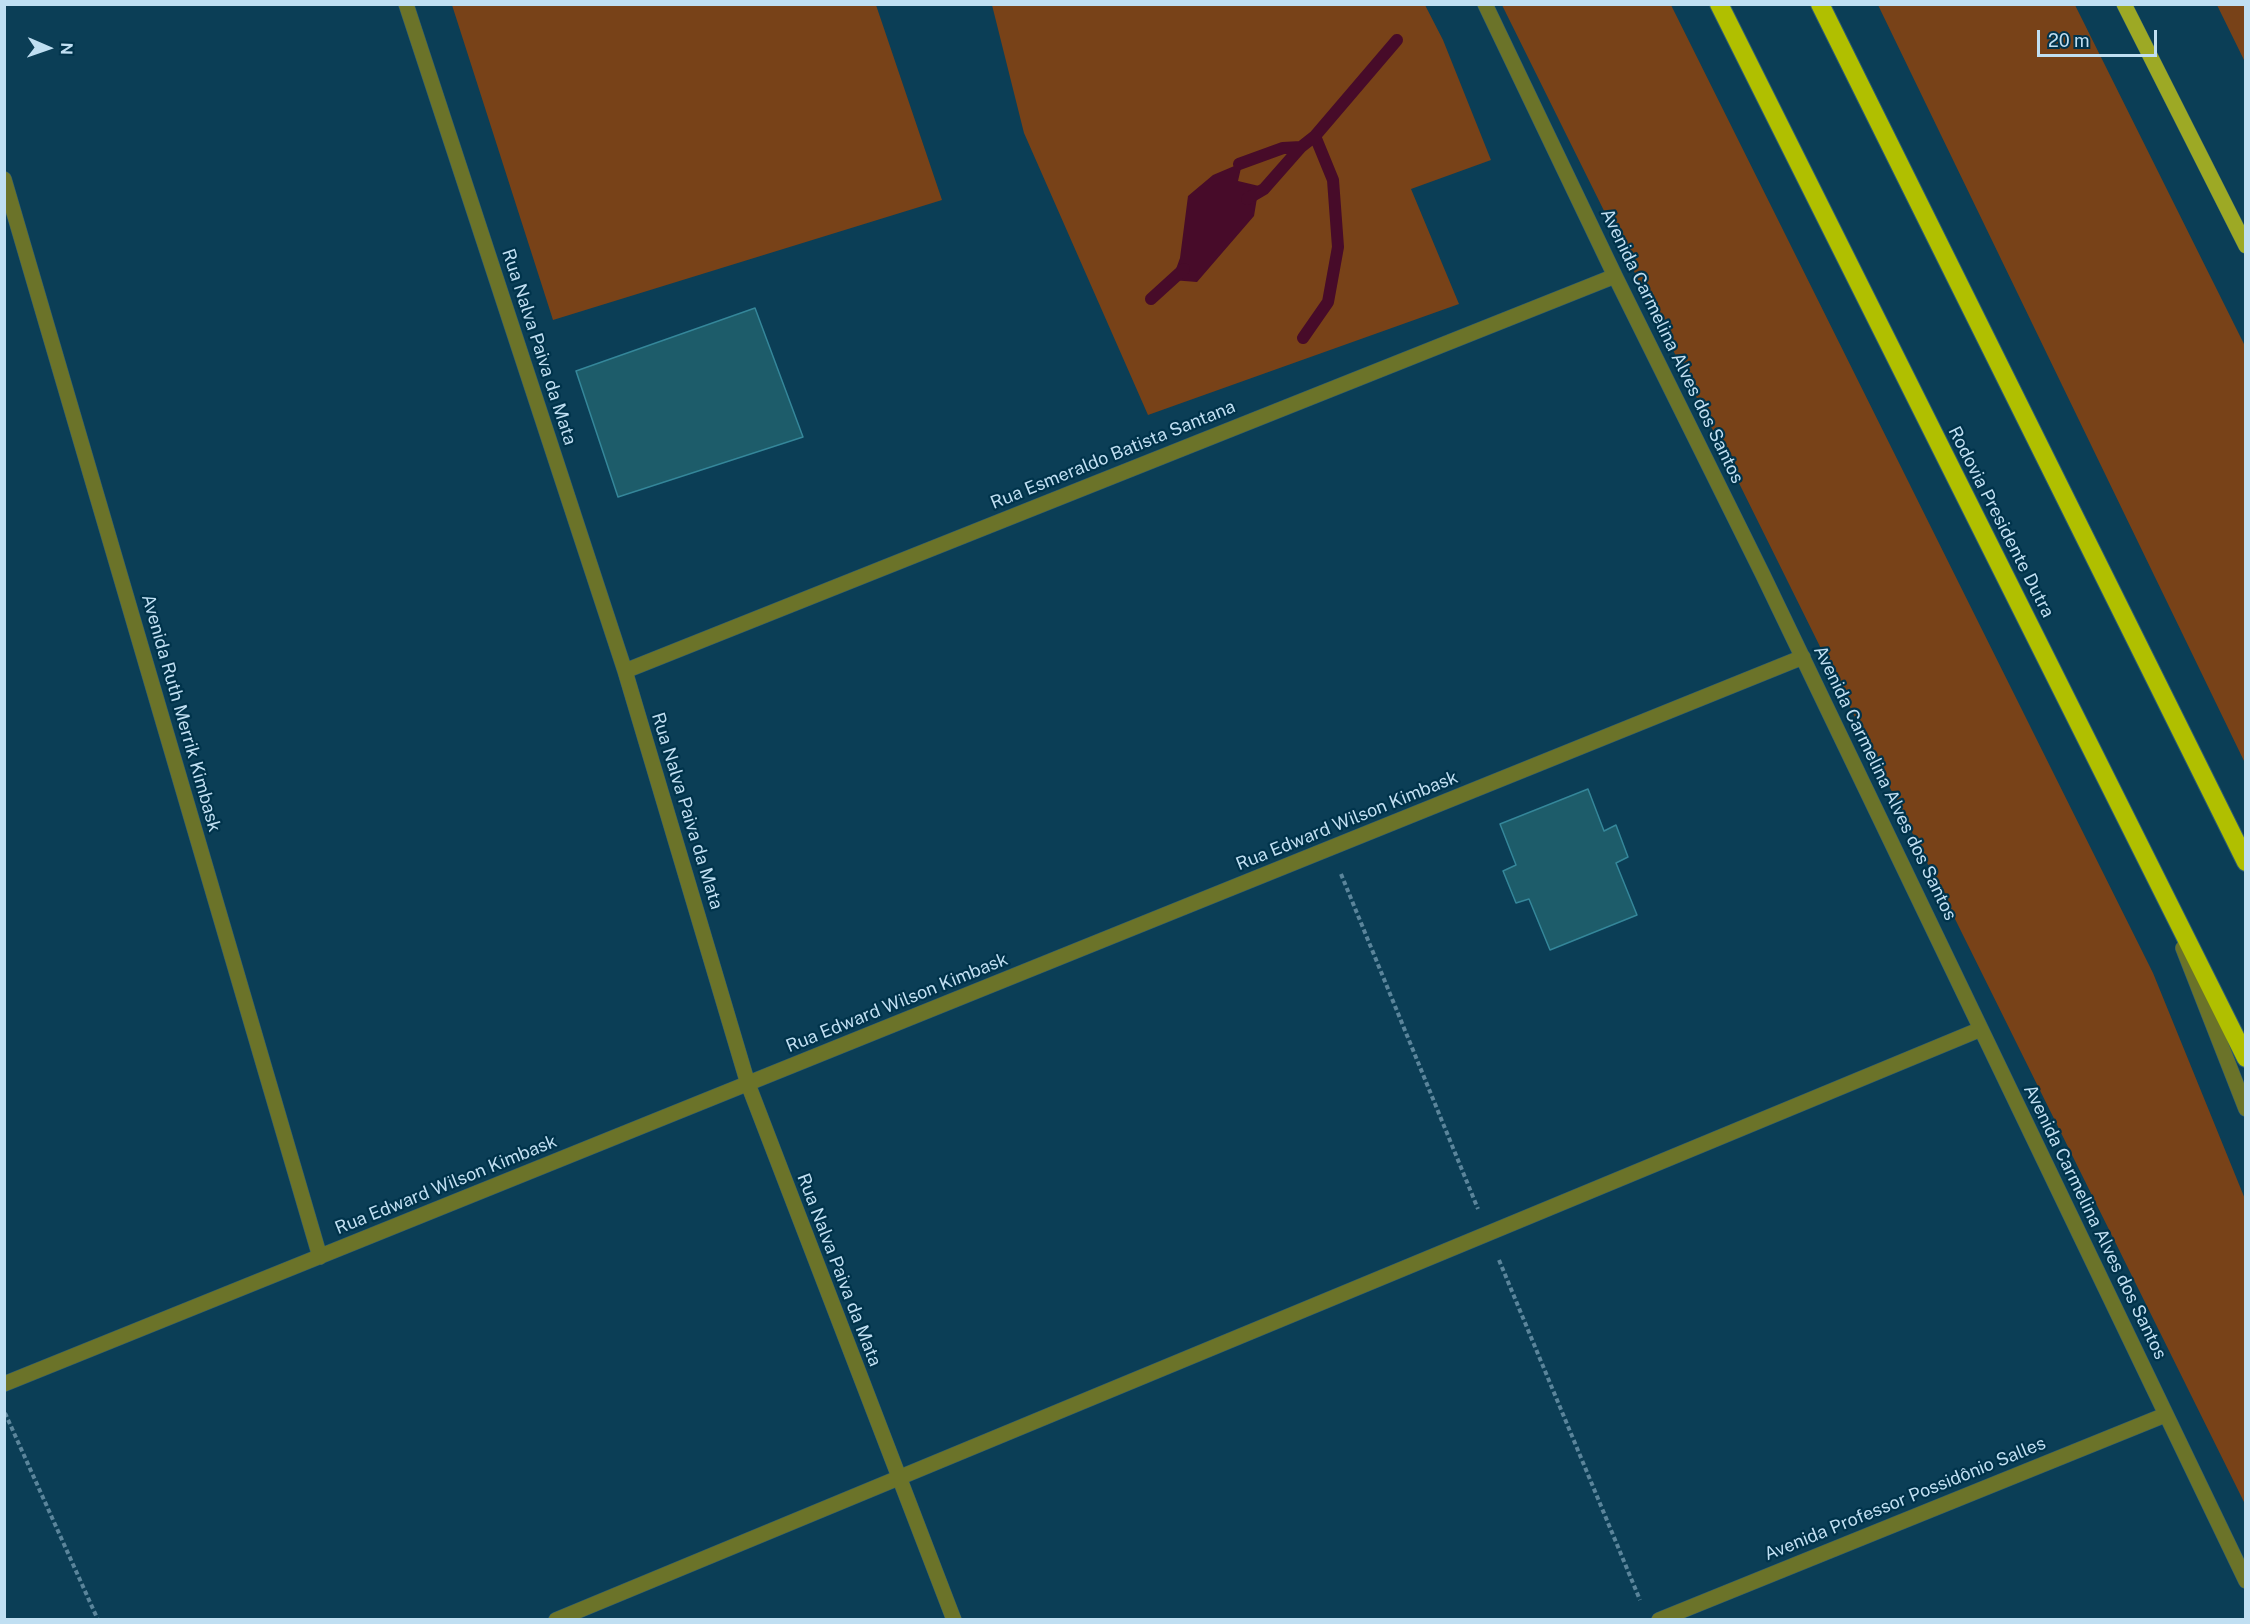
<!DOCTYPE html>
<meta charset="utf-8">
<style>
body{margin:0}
#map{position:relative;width:2250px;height:1624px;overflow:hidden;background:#0b3e56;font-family:"Public Sans",sans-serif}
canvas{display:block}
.frame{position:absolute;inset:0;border:6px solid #c0dff2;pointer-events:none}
.north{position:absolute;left:18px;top:18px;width:60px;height:60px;-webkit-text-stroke:4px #00334b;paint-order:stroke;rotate:92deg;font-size:16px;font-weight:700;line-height:24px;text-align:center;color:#c0dff2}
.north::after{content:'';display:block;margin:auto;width:21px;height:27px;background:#c0dff2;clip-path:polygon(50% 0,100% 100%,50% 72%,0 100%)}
.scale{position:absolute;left:2037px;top:30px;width:120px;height:27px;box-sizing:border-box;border:3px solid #c0dff2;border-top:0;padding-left:8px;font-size:18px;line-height:21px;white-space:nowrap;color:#c0dff2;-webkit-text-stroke:4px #00334b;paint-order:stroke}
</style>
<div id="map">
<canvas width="2250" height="1624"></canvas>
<div class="frame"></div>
<div class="north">N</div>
<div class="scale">20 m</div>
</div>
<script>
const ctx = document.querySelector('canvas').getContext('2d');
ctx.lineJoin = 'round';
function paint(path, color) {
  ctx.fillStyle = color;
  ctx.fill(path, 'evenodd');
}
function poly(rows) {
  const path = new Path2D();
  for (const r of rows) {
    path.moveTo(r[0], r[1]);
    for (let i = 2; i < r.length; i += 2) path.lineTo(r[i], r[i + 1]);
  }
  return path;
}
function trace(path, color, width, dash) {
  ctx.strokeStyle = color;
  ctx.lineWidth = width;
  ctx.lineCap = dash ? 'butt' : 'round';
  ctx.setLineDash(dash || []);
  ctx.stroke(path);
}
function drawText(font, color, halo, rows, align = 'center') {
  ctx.font = font + ' "Public Sans",sans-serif';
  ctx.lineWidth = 4.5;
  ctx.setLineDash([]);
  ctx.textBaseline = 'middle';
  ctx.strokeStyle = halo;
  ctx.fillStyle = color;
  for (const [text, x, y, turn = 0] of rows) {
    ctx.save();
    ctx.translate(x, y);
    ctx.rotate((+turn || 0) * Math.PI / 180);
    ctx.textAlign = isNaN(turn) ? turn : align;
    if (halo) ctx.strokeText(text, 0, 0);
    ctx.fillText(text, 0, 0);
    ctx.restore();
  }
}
const green = poly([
 [452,5,876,5,942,200,553,320],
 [992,5,1425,5,1443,40,1491,160,1411,189,1459,304,1148,415,1024,133],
 [1502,5,1671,5,2153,973,2245,1199,2245,1504],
 [1878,5,2075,5,2245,346,2245,763],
 [2217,5,2245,5,2245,62]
]);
const water = poly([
 [1239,164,1241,168,1238,181,1259,186,1254,216,1197,282,1172,280,1180,258,1188,196,1213,175]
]);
const stream = poly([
 [1239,164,1283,148,1301,147],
 [1247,199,1264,189,1301,147,1315,136,1397,40],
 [1151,299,1184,269],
 [1303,338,1328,302,1338,247,1333,180,1315,136]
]);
const building = poly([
 [755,308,803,437,618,497,576,371,755,308],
 [1588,789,1604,831,1616,825,1628,857,1616,863,1637,915,1550,950,1529,899,1516,903,1503,871,1516,865,1500,824,1588,789]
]);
const path = poly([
 [1341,874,1478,1209],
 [1499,1260,1640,1600],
 [5,1413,98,1620]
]);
const minor = poly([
 [406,4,625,671,748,1084,954,1620],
 [1485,4,1615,276,1763,575,2246,1581],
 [4,179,320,1257],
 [625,671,1615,276],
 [2183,948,2246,1109],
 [4,1384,1803,657],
 [556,1620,1981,1029],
 [1659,1620,2165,1415]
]);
const major = poly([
 [2124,4,2246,246]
]);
const highway = poly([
 [1719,4,2246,1058],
 [1820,4,2246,862]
]);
const streetNames = [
 ["Avenida Carmelina Alves dos Santos",1672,346,64],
 ["Rua Nalva Paiva da Mata",539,347,72],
 ["Rua Esmeraldo Batista Santana",1113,455,-22],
 ["Rodovia Presidente Dutra",2001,522,63],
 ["Avenida Ruth Merrik Kimbask",181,713,74],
 ["Avenida Carmelina Alves dos Santos",1885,783,64],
 ["Rua Nalva Paiva da Mata",687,811,73],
 ["Rua Edward Wilson Kimbask",1347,821,-22],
 ["Rua Edward Wilson Kimbask",897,1003,-22],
 ["Rua Edward Wilson Kimbask",446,1185,-22],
 ["Avenida Carmelina Alves dos Santos",2095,1222,64],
 ["Rua Nalva Paiva da Mata",839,1270,69],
 ["Avenida Professor Possidônio Salles",1905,1499,-22]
];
paint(green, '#784218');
paint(water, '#470b29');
trace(stream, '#470b29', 12);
paint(building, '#1d5c6a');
trace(building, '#35879a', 1.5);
trace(minor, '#2c5b72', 16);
trace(major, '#2c5b72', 16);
trace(highway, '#2c5b72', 20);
trace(path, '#5b859b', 4, [4.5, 3]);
trace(minor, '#6b7329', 15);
trace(major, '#9da925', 15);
trace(highway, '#b0bf00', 18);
drawText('18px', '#c0dff2', '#00334b', streetNames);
</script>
